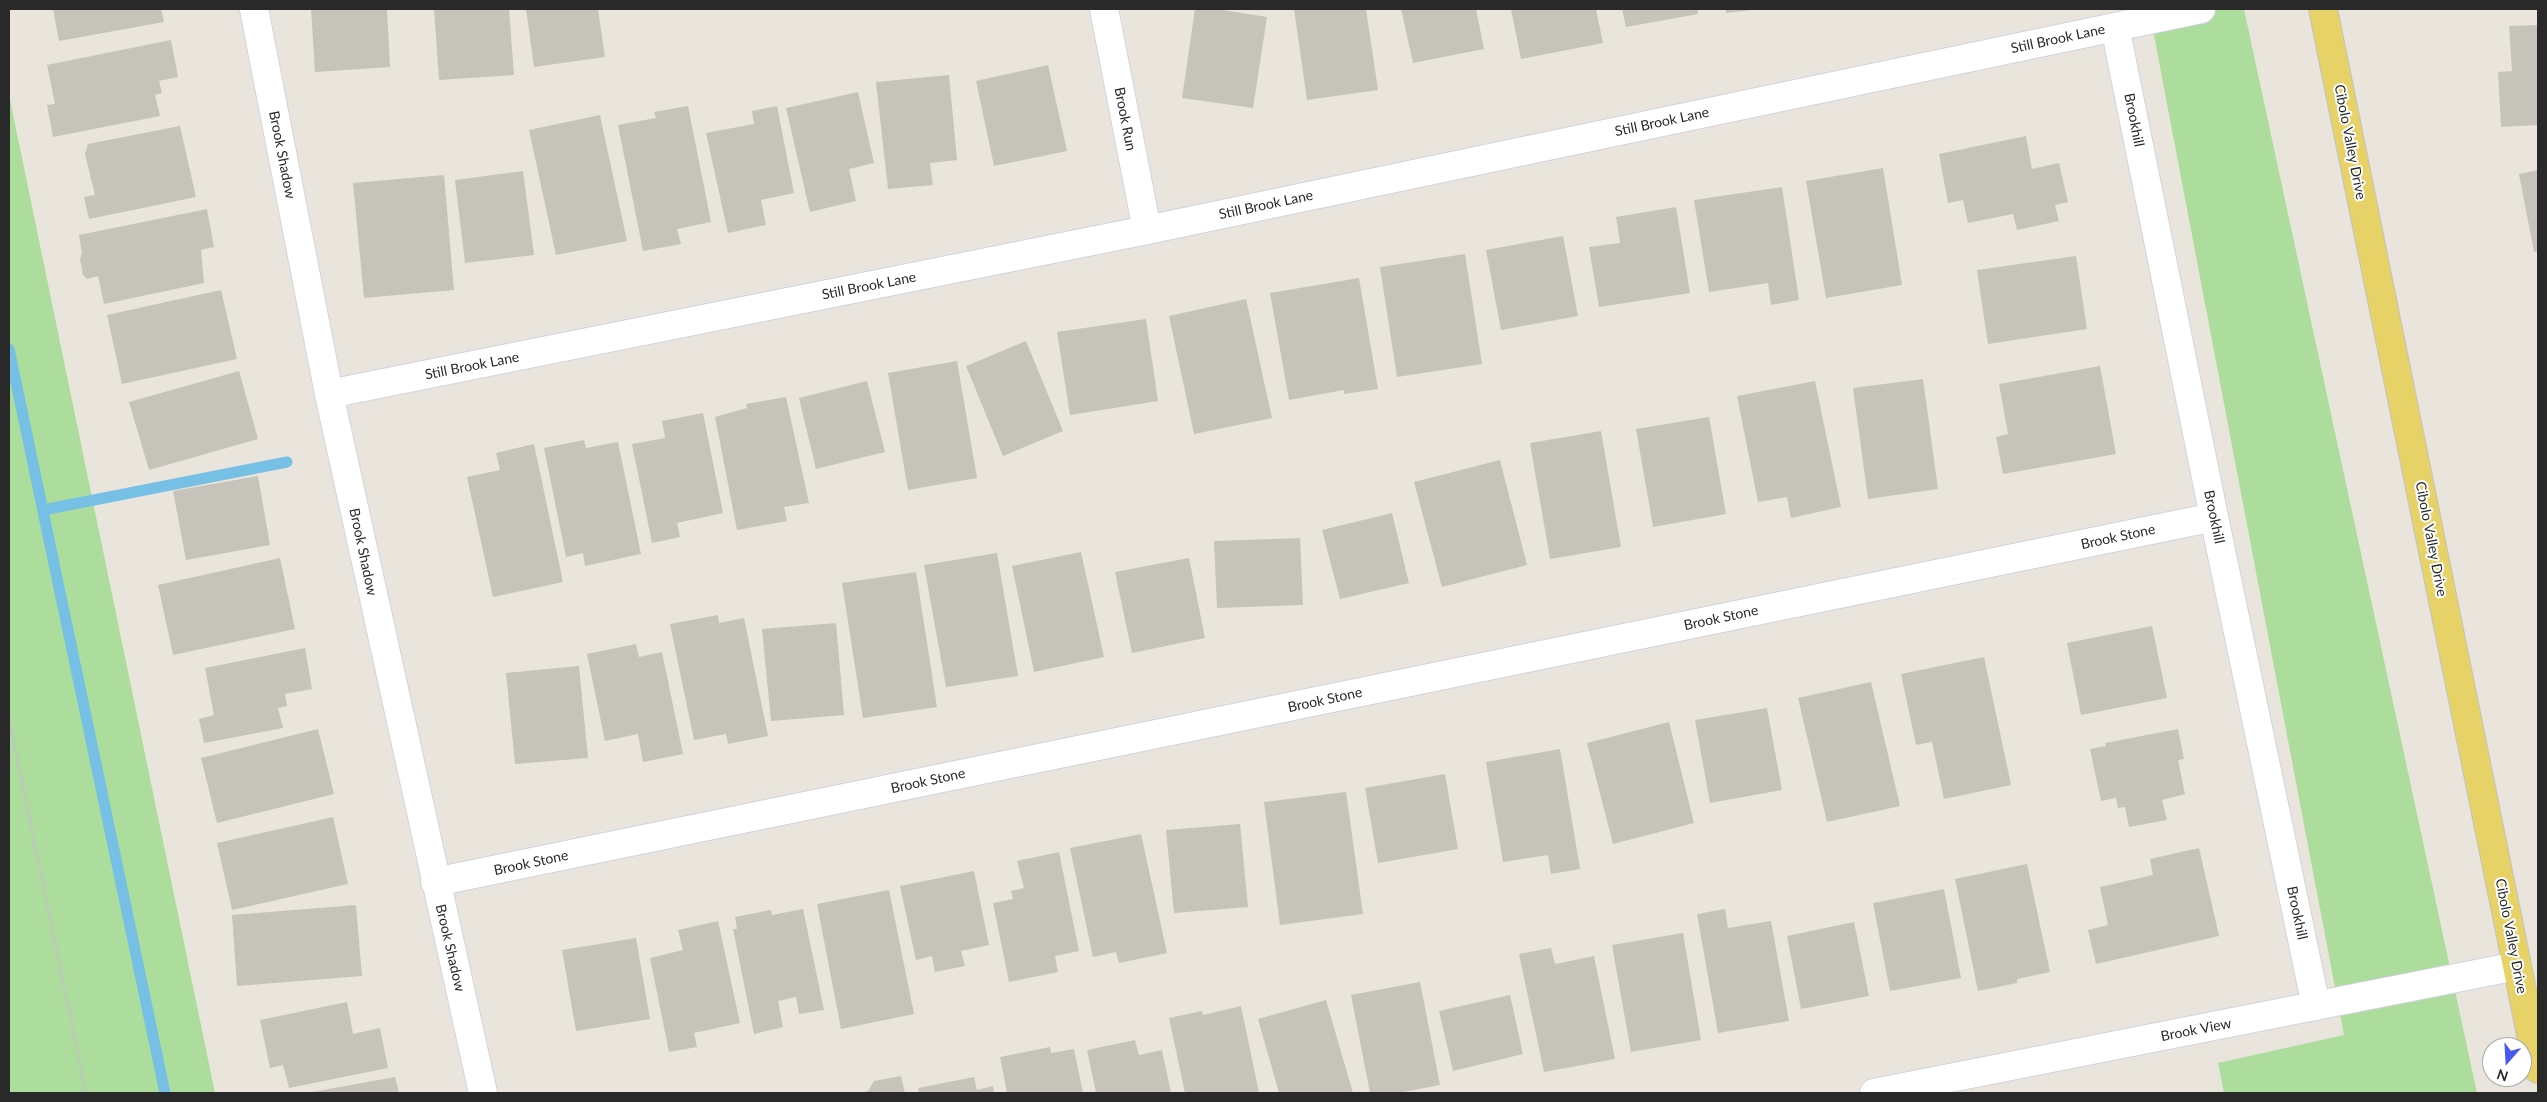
<!DOCTYPE html>
<style>
body{margin:0}
#map{position:relative;width:2547px;height:1102px;overflow:hidden;background:#eae5dc;font-family:Lato,sans-serif}
canvas{display:block}
.frame{position:absolute;inset:0;border:10px solid #292929;pointer-events:none}
.north{position:absolute;left:2482px;top:1037px;width:50px;height:50px;box-sizing:border-box;background:#fff;border:1px solid #a9a9a9;border-radius:50%;rotate:199deg;font-size:14px;font-weight:700;line-height:20px;text-align:center;color:#292929}
.north::after{content:'';display:block;margin:auto;width:18px;height:22px;background:#485aec;clip-path:polygon(50% 0,100% 100%,50% 72%,0 100%)}
</style>
<div id="map">
<canvas width="2547" height="1102"></canvas>
<div class="frame"></div>
<div class="north">N</div>
</div>
<script>
const ctx = document.querySelector('canvas').getContext('2d');
ctx.lineJoin = 'round';
function paint(path, color) {
  ctx.fillStyle = color;
  ctx.fill(path, 'evenodd');
}
function poly(rows) {
  const path = new Path2D();
  for (const r of rows) {
    path.moveTo(r[0], r[1]);
    for (let i = 2; i < r.length; i += 2) path.lineTo(r[i], r[i + 1]);
  }
  return path;
}
function trace(path, color, width, dash) {
  ctx.strokeStyle = color;
  ctx.lineWidth = width;
  ctx.lineCap = dash ? 'butt' : 'round';
  ctx.setLineDash(dash || []);
  ctx.stroke(path);
}
function drawText(font, color, halo, rows, align = 'center') {
  ctx.font = font + ' Lato,sans-serif';
  ctx.lineWidth = 4;
  ctx.setLineDash([]);
  ctx.textBaseline = 'middle';
  ctx.strokeStyle = halo;
  ctx.fillStyle = color;
  for (const [text, x, y, turn = 0] of rows) {
    ctx.save();
    ctx.translate(x, y);
    ctx.rotate((+turn || 0) * Math.PI / 180);
    ctx.textAlign = isNaN(turn) ? turn : align;
    if (halo) ctx.strokeText(text, 0, 0);
    ctx.fillText(text, 0, 0);
    ctx.restore();
  }
}
const green = poly([
 [2149,9,2244,9,2477,1093,2224,1093,2218,1063,2344,1035],
 [9,95,215,1093,9,1093]
]);
const stream = poly([
 [9,349,165,1093],
 [43,510,287,462]
]);
const building = poly([
 [53,9,161,9,164,22,59,41],
 [311,9,387,9,390,67,315,72],
 [434,9,509,9,514,75,439,80],
 [526,9,598,9,605,57,534,67],
 [1195,9,1216,9,1267,17,1253,108,1182,98],
 [1294,9,1366,9,1378,90,1307,100],
 [1401,9,1476,9,1484,49,1413,63],
 [1511,9,1596,9,1603,43,1521,59],
 [1622,9,1697,9,1698,14,1626,27],
 [1726,9,1753,9,1753,10,1726,13],
 [2538,25,2538,125,2501,127,2498,72,2512,71,2509,26],
 [171,40,178,77,159,81,162,93,155,95,160,116,53,137,47,105,55,104,47,65],
 [1048,65,1067,151,994,166,976,81],
 [949,75,957,160,930,163,933,185,888,189,876,82],
 [858,92,874,163,849,169,856,201,810,212,786,108],
 [688,106,711,222,677,229,681,244,643,251,618,125,656,118,654,112],
 [777,106,794,193,761,200,766,225,728,233,706,133,754,124,752,111],
 [600,115,627,241,556,255,529,130],
 [180,126,196,197,89,219,84,197,95,195,85,154,88,144],
 [2026,136,2032,169,2059,163,2068,202,2055,205,2059,221,2017,230,2013,214,1968,223,1963,200,1948,203,1939,154],
 [1883,168,1902,285,1826,298,1806,181],
 [2538,170,2538,251,2534,252,2519,174],
 [523,171,534,255,465,263,455,180],
 [444,175,454,290,364,298,353,183],
 [1782,187,1799,300,1771,305,1768,283,1709,292,1694,200],
 [1676,207,1690,293,1599,307,1589,247,1620,243,1616,217],
 [207,209,214,247,201,250,204,283,104,304,98,276,87,279,83,275,80,259,82,253,79,235],
 [1563,236,1578,316,1501,330,1486,250],
 [1465,254,1482,364,1397,377,1380,267],
 [2076,256,2087,329,1988,344,1977,270],
 [1359,278,1378,389,1344,394,1344,390,1289,400,1270,293],
 [221,290,237,359,122,384,107,315],
 [1246,299,1272,418,1194,434,1169,316],
 [1146,319,1158,401,1070,415,1057,332],
 [1026,341,1063,431,1003,456,966,366],
 [957,361,977,478,908,490,888,373],
 [2100,366,2116,454,2003,474,1996,437,2008,434,1999,384],
 [239,371,258,439,149,470,129,402],
 [1923,379,1938,489,1868,499,1853,388],
 [867,381,885,452,816,469,799,398],
 [1815,381,1841,507,1791,518,1787,497,1758,502,1737,396],
 [786,397,809,503,784,507,787,521,737,530,715,417,747,408,746,404],
 [703,413,723,513,677,523,680,537,652,543,632,444,665,438,662,421],
 [1709,417,1726,514,1653,527,1636,429],
 [1601,431,1621,547,1550,559,1530,443],
 [584,440,586,448,618,442,641,554,585,566,583,553,566,557,544,448],
 [534,444,563,582,493,597,467,477,500,470,496,453],
 [1500,460,1527,565,1442,587,1414,482],
 [258,476,270,545,186,560,173,491],
 [1392,513,1409,583,1340,599,1322,530],
 [1300,538,1303,605,1217,608,1214,541],
 [1081,552,1104,657,1034,672,1012,566],
 [997,553,1018,676,946,687,924,565],
 [280,558,295,629,173,655,158,585],
 [1189,558,1205,638,1132,653,1115,572],
 [916,572,937,707,863,718,842,583],
 [718,615,719,623,744,618,768,736,728,744,726,734,694,740,670,624],
 [836,623,844,715,771,721,762,629],
 [2152,626,2167,698,2081,715,2067,643],
 [636,644,639,657,662,652,683,754,643,762,638,734,605,741,587,654],
 [305,648,312,689,285,694,287,706,278,708,283,728,204,743,199,719,214,715,205,668],
 [1984,657,2011,785,1944,799,1932,742,1916,745,1901,674],
 [579,666,588,758,515,764,506,673],
 [1871,682,1900,806,1827,822,1798,698],
 [1767,708,1782,790,1710,803,1695,720],
 [1669,722,1694,823,1613,844,1587,743],
 [318,729,334,794,217,823,201,758],
 [2178,729,2184,759,2178,760,2185,794,2162,800,2167,820,2129,827,2125,807,2118,808,2116,798,2101,801,2090,749,2106,746,2105,743],
 [1560,749,1580,869,1551,874,1548,855,1503,862,1486,762],
 [1445,774,1458,849,1378,863,1365,788],
 [1346,792,1363,914,1280,925,1264,802],
 [333,817,348,884,232,910,217,843],
 [1240,824,1248,907,1174,913,1166,830],
 [1141,834,1167,953,1119,963,1116,952,1093,957,1070,848],
 [2199,848,2219,936,2096,964,2088,930,2108,925,2100,887,2153,875,2150,859],
 [1059,852,1079,951,1055,956,1058,972,1009,982,993,903,1013,899,1011,891,1024,888,1017,861],
 [2027,864,2050,972,2017,979,2017,983,1978,991,1955,879],
 [974,871,989,945,961,951,965,966,935,972,932,956,916,960,900,886],
 [1944,889,1961,978,1890,991,1873,903],
 [889,890,914,1014,841,1029,817,904],
 [356,905,362,976,237,986,232,915],
 [803,909,824,1010,799,1014,796,997,778,1001,783,1027,754,1034,733,929,737,929,735,917,771,910,772,915],
 [1725,909,1728,928,1771,921,1789,1021,1718,1033,1697,914],
 [718,921,740,1023,694,1033,697,1047,669,1052,650,958,683,950,678,930],
 [1854,922,1869,996,1801,1009,1787,936],
 [1683,933,1701,1040,1631,1052,1612,945],
 [636,938,650,1019,576,1031,562,950],
 [1551,948,1555,964,1594,956,1615,1059,1544,1072,1519,954],
 [1420,982,1440,1085,1398,1093,1370,1093,1351,995],
 [1510,995,1523,1054,1453,1071,1439,1011],
 [1326,1000,1353,1093,1279,1093,1258,1019],
 [347,1002,353,1034,380,1028,388,1068,289,1088,283,1065,270,1068,260,1020],
 [1241,1006,1259,1093,1185,1093,1169,1018,1202,1011,1203,1015],
 [1135,1040,1139,1055,1162,1050,1171,1093,1096,1093,1087,1050],
 [1050,1047,1051,1053,1074,1049,1083,1093,1007,1093,1000,1057],
 [901,1076,905,1093,858,1093,868,1091,874,1081],
 [395,1077,399,1093,312,1093,312,1092],
 [974,1077,977,1090,993,1086,994,1093,919,1093,918,1088]
]);
const path = poly([
 [9,719,86,1093]
]);
const minor = poly([
 [254,9,329,394,483,1093],
 [1104,9,1147,230],
 [2115,27,2214,517,2316,1006],
 [329,394,1147,230,2201,9],
 [435,882,2214,517],
 [1874,1093,2517,966]
]);
const major = poly([
 [2323,9,2538,1069]
]);
const streetNames = [
 ["Still Brook Lane",2058,39,-12],
 ["Brook Run",1125,119,79],
 ["Brookhill",2134,120,79],
 ["Still Brook Lane",1662,122,-12],
 ["Cibolo Valley Drive",2350,142,79],
 ["Brook Shadow",282,155,79],
 ["Still Brook Lane",1266,205,-12],
 ["Still Brook Lane",869,286,-11],
 ["Still Brook Lane",472,366,-11],
 ["Brookhill",2214,517,78],
 ["Brook Stone",2118,537,-12],
 ["Cibolo Valley Drive",2431,539,79],
 ["Brook Shadow",363,552,78],
 ["Brook Stone",1721,618,-12],
 ["Brook Stone",1325,700,-12],
 ["Brook Stone",928,781,-12],
 ["Brook Stone",531,863,-12],
 ["Brookhill",2297,913,78],
 ["Cibolo Valley Drive",2511,936,79],
 ["Brook Shadow",450,948,77],
 ["Brook View",2196,1030,-11]
];
paint(green, '#addd9c');
trace(stream, '#76bfe5', 11);
paint(building, '#c6c3bb');
trace(minor, '#d2d3e1', 30);
trace(major, '#c3c3c3', 30);
trace(path, '#c3c3c3', 3, [4, 2.5]);
trace(minor, '#fff', 28);
trace(major, '#e6d266', 28);
drawText('14px', '#292929', '#fff', streetNames);
</script>
